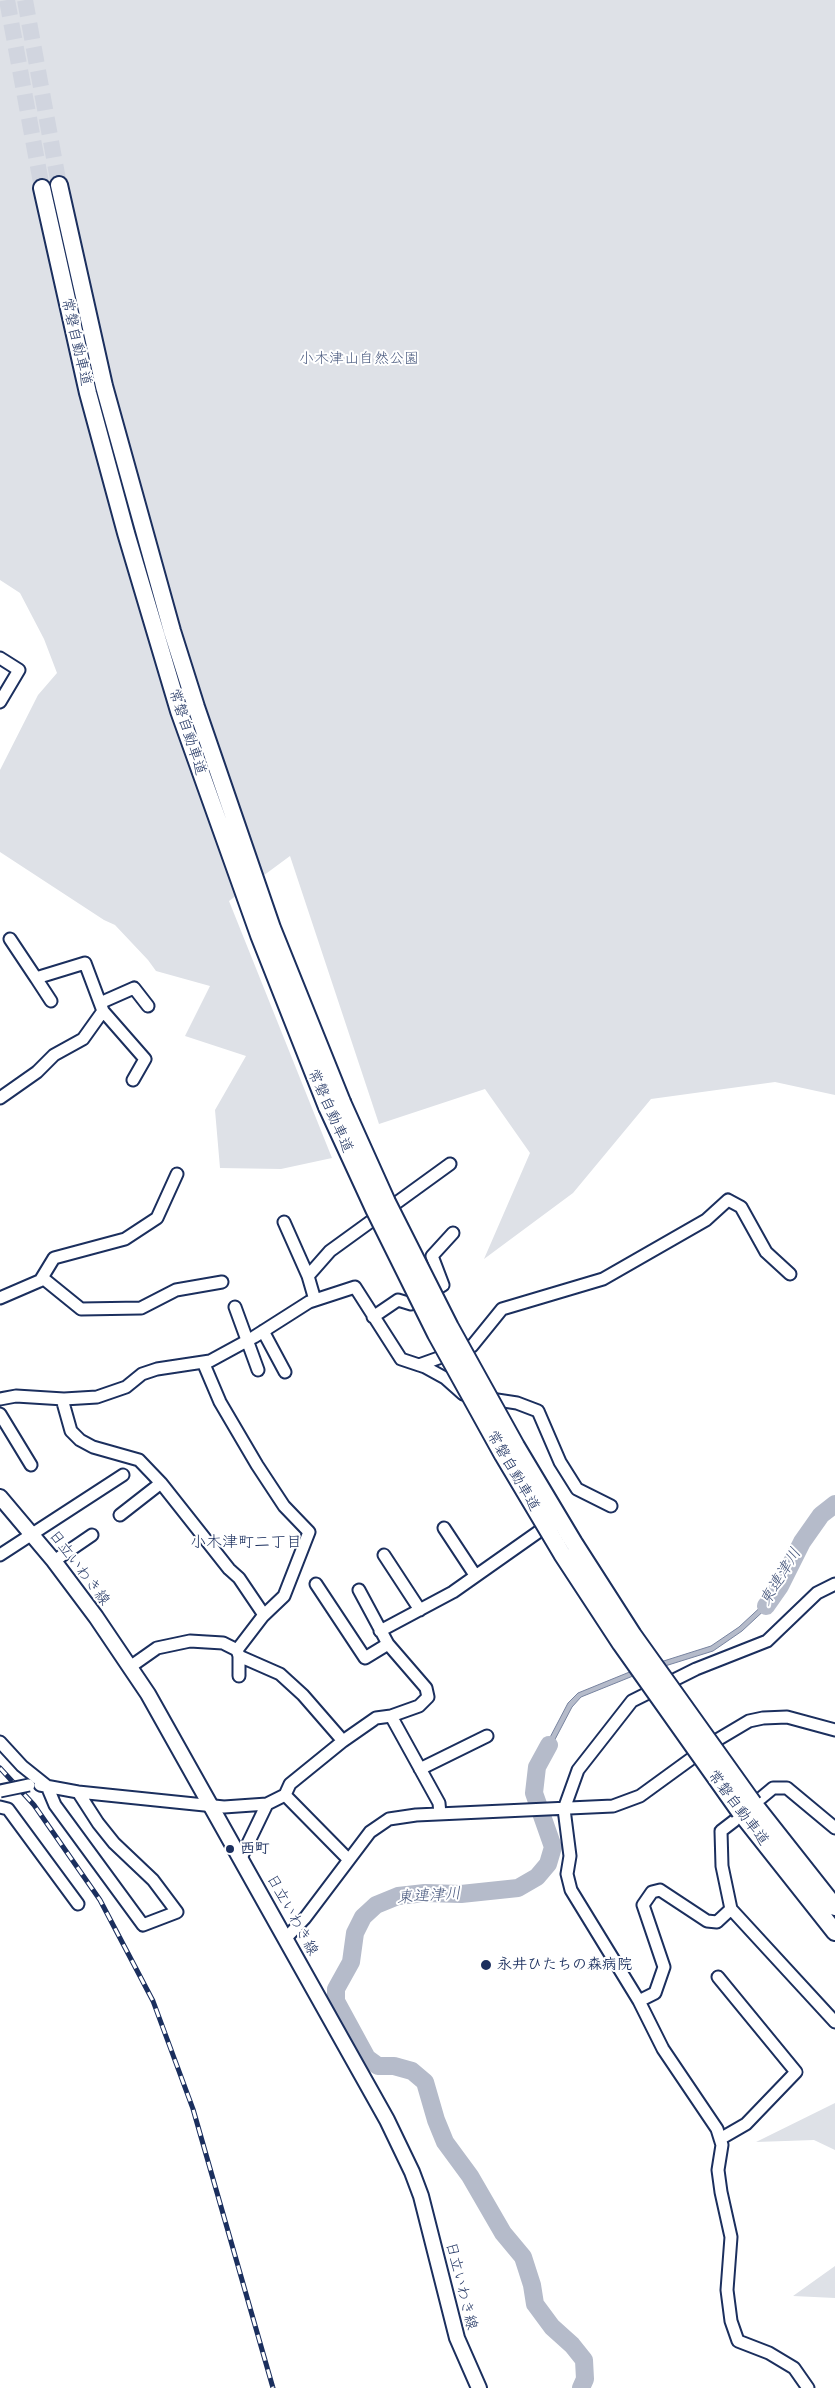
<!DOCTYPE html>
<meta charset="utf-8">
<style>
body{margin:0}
canvas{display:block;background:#fff}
</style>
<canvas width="835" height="2388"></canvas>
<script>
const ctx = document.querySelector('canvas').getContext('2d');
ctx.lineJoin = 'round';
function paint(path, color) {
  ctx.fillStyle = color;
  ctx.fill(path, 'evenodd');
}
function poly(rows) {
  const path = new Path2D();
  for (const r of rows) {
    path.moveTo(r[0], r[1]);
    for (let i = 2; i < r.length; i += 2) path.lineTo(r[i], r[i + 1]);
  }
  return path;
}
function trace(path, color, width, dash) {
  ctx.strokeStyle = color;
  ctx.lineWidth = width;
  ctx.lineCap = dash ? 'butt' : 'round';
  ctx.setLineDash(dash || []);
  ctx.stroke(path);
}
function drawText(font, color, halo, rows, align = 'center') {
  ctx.font = font + ' "Shantell Sans","Klee One",sans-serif';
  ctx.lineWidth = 4;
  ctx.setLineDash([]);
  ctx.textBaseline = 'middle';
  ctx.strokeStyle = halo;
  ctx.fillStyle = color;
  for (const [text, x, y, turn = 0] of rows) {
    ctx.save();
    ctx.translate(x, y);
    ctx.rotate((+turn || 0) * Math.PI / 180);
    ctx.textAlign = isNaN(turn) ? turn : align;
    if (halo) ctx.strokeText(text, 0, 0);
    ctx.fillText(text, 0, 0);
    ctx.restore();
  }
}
const green = poly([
 [0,0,835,0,835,1095,775,1082,651,1099,573,1193,484,1259,530,1153,485,1089,379,1124,290,856,229,901,332,1158,281,1169,220,1168,215,1110,246,1056,185,1036,210,986,156,971,148,960,115,925,104,920,0,852,0,770,38,695,57,673,44,639,20,593,0,580],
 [835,2103,835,2150,814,2140,756,2142],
 [835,2266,835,2298,793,2296]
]);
const water = poly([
 [778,1585,783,1587,770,1605,742,1631,713,1651,633,1676,581,1697,572,1707,540,1768,535,1766,568,1703,578,1693,632,1671,711,1646,739,1627,766,1602,778,1585]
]);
const river = poly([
 [766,1606,780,1586,802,1542,821,1515,835,1504],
 [549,1745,537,1767,534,1793,553,1847,548,1864,537,1877,518,1888,461,1894,425,1893,398,1896,376,1905,363,1917,355,1933,351,1962,336,1989,336,2001,367,2058,378,2066,394,2066,412,2071,425,2082,436,2120,445,2142,470,2176,503,2233,523,2257,532,2285,535,2304,552,2327,572,2345,584,2360,585,2379,581,2388]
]);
const highwayTunnel = poly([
 [7,0,42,188],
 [25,0,59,185]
]);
const minor = poly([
 [0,658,19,670,0,702],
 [36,978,51,1001],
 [100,1003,134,988,148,1006],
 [103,1011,145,1059,133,1080],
 [0,1098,37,1072,54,1055,83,1039,103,1011,85,963,36,978,10,939],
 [284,1222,308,1276],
 [40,1281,54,1258,125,1239,157,1218,177,1174],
 [0,1298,44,1279,81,1309,141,1308,176,1290,222,1282],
 [315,1300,308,1276,330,1251,450,1164],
 [235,1307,258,1370],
 [373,1317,398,1300,411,1304,443,1285,432,1256,453,1233],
 [263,1331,285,1372],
 [203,1362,220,1402,257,1465,284,1506,309,1532,284,1596,263,1616,237,1650,239,1656,239,1676],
 [419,1365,472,1346,502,1309,603,1279,706,1220,728,1200,741,1207,766,1252,790,1274],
 [484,1398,517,1403,538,1411,560,1462,577,1489,611,1506],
 [0,1399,16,1396,64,1399,97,1397,126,1387,142,1374,157,1369,210,1361,254,1337,309,1302,355,1287,401,1359,425,1367,445,1378,463,1394,469,1395],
 [62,1399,71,1431,80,1440,93,1447,139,1460,161,1483,229,1569,239,1578,264,1615],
 [0,1414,31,1465],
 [120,1515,161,1483],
 [444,1528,475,1575],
 [0,1555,123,1475],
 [384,1555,420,1610],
 [54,1561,92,1535],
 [316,1584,365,1658,388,1644],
 [359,1590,388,1644,426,1688,428,1697,419,1706,391,1716],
 [380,1631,453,1592,541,1530],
 [239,1656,280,1674,303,1695,343,1741,290,1784,285,1795],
 [130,1667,157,1648,190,1641,223,1643,237,1650],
 [343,1741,376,1718,391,1716,439,1803,440,1814],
 [0,1742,22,1766,47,1786,55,1805,143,1925,177,1912,153,1880,114,1843,98,1823,78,1792],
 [420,1769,487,1736],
 [40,1785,78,1792,224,1807,267,1804,285,1795,348,1859],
 [761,1798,773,1788,787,1788,835,1828],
 [0,1807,8,1809,78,1904],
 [241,1858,267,1804],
 [731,1909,835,2022],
 [286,1938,305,1918,370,1832,389,1819,416,1815,613,1806,640,1796,717,1740,749,1721,763,1718,787,1717,835,1730],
 [718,1977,796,2072,746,2124,720,2139],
 [639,2001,655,1993,664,1967,643,1905,652,1892,660,1890,707,1921,717,1922,731,1909,722,1866,721,1831,734,1821],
 [808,2388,794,2368,769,2353,738,2341,731,2321,727,2290,731,2237,721,2192,718,2170,722,2145,717,2129,663,2049,639,2001,571,1890,567,1874,570,1856,564,1809,578,1770,632,1701,696,1669,767,1641,817,1593,835,1584]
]);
const major = poly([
 [0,1497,54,1561,96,1617,148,1694,387,2120,412,2172,421,2196,457,2338,479,2388]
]);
const highway = poly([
 [59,185,104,386,172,631,196,707,272,928,342,1102],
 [42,188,88,393,126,533,179,711,259,935,327,1107],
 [753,1803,835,1907],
 [740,1812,835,1932]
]);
const rail = poly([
 [0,1768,34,1805,100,1900,153,2001,193,2109,273,2388]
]);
const minorBridge = poly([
 [0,1791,29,1785]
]);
const highwayBridge = poly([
 [342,1102,387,1202,450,1327,516,1446,574,1543,633,1635,753,1803],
 [327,1107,374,1209,436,1334,503,1455,562,1554,621,1644,740,1812]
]);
const markers = [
 [230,1849,5,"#1b2f5e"],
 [486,1965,6,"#1b2f5e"]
];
const streetNames = [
 ["常磐自動車道",76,342,77],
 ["常磐自動車道",187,732,72],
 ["常磐自動車道",330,1111,66],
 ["常磐自動車道",513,1471,60],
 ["日立いわき線",79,1568,53],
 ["常磐自動車道",738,1808,53],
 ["日立いわき線",292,1915,61],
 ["日立いわき線",461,2286,76]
];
const parkNames = [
 ["小木津山自然公園",359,359]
];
const poiNames = [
 ["西町",240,1849],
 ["永井ひたちの森病院",497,1965]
];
const neighbourhoodNames = [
 ["小木津町二丁目",246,1543]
];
const waterNames = [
 ["東連津川",781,1577,-59],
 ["東連津川",429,1896,-4]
];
paint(green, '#dee1e7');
paint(water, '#b5bbca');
trace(water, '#77839f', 1);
trace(river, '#b5bbca', 18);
trace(highwayTunnel, '#d1d5df', 16, [16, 8]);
trace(minor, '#1b2f5e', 15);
trace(major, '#1b2f5e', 18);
trace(highway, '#1b2f5e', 20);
trace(minor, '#fff', 11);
trace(major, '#fff', 14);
trace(highway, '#fff', 16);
trace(rail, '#1b2f5e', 5);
trace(rail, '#fff', 3, [9]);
trace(minorBridge, '#1b2f5e', 15, []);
trace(highwayBridge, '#1b2f5e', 20, []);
trace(minorBridge, '#fff', 11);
trace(highwayBridge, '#fff', 16);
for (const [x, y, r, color] of markers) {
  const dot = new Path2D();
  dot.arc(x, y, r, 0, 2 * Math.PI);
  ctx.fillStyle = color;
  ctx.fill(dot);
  trace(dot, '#fff', 2);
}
drawText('15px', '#1b2f5e', '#fff', streetNames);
drawText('15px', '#4c5c80', '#fff', parkNames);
drawText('bold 15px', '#1b2f5e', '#fff', poiNames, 'left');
drawText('16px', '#1b2f5e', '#fff', neighbourhoodNames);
drawText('italic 16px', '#49597e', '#fff', waterNames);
</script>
